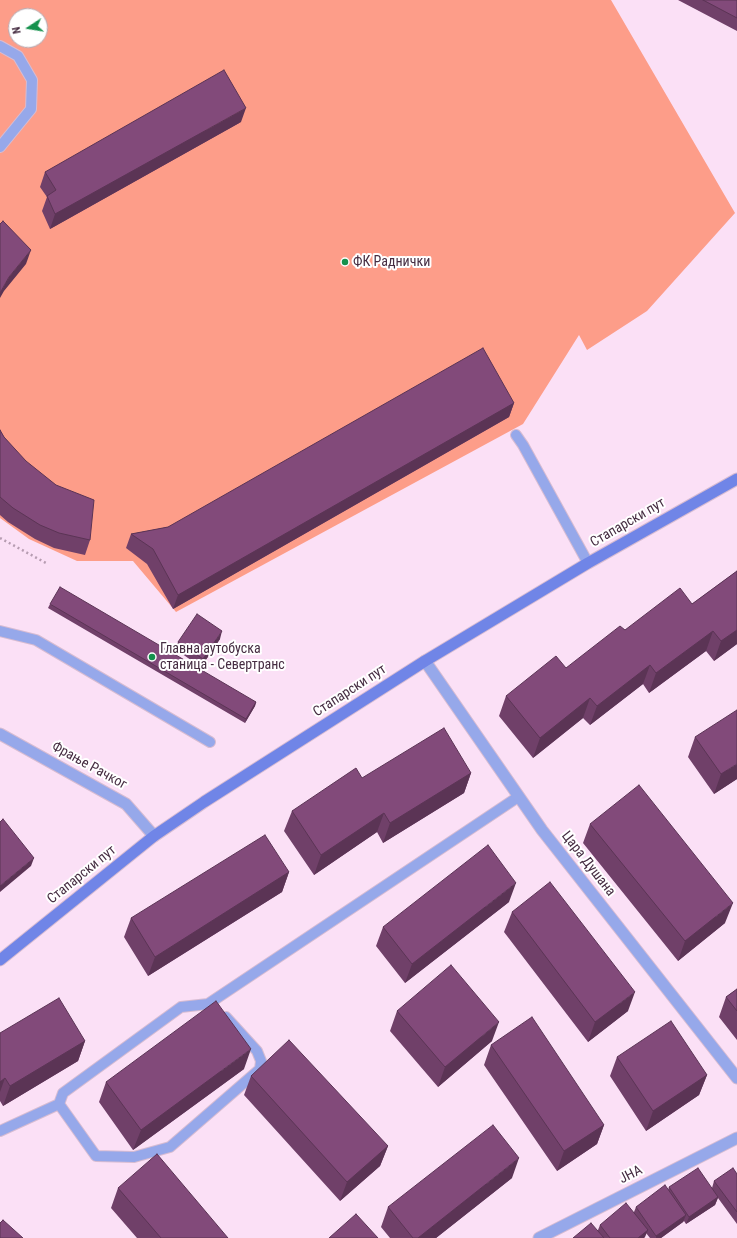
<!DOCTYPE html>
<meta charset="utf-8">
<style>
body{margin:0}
#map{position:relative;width:737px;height:1238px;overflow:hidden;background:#fbe0f6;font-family:"Roboto Condensed",sans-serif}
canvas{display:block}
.north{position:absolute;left:8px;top:8px;width:40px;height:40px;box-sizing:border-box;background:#fff;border:1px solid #b5abb3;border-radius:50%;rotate:258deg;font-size:11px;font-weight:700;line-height:16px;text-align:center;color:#462d42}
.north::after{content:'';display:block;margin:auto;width:14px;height:18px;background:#15914d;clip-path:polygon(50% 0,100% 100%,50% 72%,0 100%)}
</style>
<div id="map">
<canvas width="737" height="1238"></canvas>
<div class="north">N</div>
</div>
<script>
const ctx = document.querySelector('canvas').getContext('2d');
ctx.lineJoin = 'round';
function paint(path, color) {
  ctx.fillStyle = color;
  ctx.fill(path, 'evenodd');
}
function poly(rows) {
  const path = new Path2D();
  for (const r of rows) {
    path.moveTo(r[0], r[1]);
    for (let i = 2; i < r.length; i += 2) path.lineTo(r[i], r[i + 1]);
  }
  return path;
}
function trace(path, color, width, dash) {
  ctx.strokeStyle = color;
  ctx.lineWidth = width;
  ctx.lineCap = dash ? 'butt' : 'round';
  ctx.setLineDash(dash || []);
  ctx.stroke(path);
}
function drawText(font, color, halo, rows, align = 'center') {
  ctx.font = font + ' "Roboto Condensed",sans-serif';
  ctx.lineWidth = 4;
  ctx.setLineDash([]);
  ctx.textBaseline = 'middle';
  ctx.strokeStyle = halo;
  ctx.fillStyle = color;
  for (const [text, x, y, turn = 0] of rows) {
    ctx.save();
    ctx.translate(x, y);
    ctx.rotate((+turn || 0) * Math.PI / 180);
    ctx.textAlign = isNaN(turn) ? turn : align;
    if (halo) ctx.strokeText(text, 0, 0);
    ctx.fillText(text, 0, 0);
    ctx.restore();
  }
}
const green = poly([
 [0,0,611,0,735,213,647,311,587,350,579,335,523,424,176,612,133,561,77,561,29,539,0,518],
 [16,16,40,16,40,40,16,40]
]);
const path = poly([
 [0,538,46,563]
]);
const service = poly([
 [0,46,18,56,32,80,31,109,0,147],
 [516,435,523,445,588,563],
 [0,631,36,640,210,742],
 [59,1104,96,1156,134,1157,170,1147,260,1069,261,1061,257,1051,226,1017],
 [0,1131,59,1104,63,1093,181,1007,208,1004,518,797]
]);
const minor = poly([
 [425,661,542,830,737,1078],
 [0,734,126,804,154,836],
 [539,1238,737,1138]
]);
const secondary = poly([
 [0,960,154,836,204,802,425,661,588,563,737,479]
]);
const wall = poly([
 [678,0,737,0,737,31],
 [241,122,50,229,42,211,47,197,40,187,45,172],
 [514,403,509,417,173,609,147,564,126,548,131,534,168,527],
 [0,430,4,437,90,540,85,555,54,548,35,539,8,522,0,515],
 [737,571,737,644,714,661,706,651,649,693,643,684,590,725,583,718,533,758,499,716,506,696,566,668,625,630,692,604],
 [50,604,256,702,255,706,245,723,48,608],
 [220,639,201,667,175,649,178,642],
 [695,737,737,779,714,794,688,757],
 [471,773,464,793,383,843,377,832,314,875,284,831,292,811,362,778],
 [590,824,725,923,678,961,583,843],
 [289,872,282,892,148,976,124,937,131,918],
 [509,902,405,983,376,946,383,927],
 [512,912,628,1011,588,1042,504,932],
 [737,989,737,1040,719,1017,726,997],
 [397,1011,492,1041,438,1087,390,1031],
 [0,1033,85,1041,78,1061,3,1106,0,1101],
 [491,1045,604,1125,597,1144,557,1171,484,1065],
 [617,1057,707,1075,699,1095,646,1131,610,1076],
 [244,1069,133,1150,99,1102,106,1082],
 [251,1076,388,1146,380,1166,340,1201,244,1095],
 [737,1174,737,1224,718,1198,715,1205,686,1224,684,1221,683,1222,661,1238,650,1238,646,1233,644,1238,573,1238,598,1230,600,1225,634,1212,636,1207,668,1190,669,1187,712,1188,714,1181],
 [512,1178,436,1238,390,1238,381,1227,388,1207],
 [118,1188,228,1238,137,1238,111,1208]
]);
const shadedWall = poly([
 [246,108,241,122,50,229,55,214],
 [31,250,26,264,4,291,0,298,0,293,9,277],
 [514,403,509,417,173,609,178,595],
 [737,630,737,644,714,661,721,641],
 [222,631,220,639,201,667,203,659],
 [713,631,706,651,649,693,656,673],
 [650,665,643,684,590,725,597,706],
 [590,698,583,718,533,758,540,738],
 [256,702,255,706,245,723,246,719],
 [737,764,737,779,714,794,721,774],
 [471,773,464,793,383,843,390,823],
 [384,813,377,832,314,875,321,855],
 [34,858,31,866,0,892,0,886],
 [289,872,282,892,148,976,155,957],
 [516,883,509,902,405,983,412,964],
 [733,903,725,923,678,961,685,941],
 [635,992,628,1011,588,1042,595,1022],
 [499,1022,492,1041,438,1087,445,1067],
 [85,1041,78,1061,3,1106,10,1086],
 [251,1049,244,1069,133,1150,141,1130],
 [707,1075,699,1095,646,1131,653,1111],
 [5,1078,0,1092,0,1082],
 [604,1125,597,1144,557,1171,564,1151],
 [388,1146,380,1166,340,1201,347,1182],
 [519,1158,512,1178,436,1238,418,1238],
 [718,1197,715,1205,686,1224,689,1217],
 [686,1215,683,1222,661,1238,656,1238,656,1236],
 [648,1230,645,1237,644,1238,638,1238]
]);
const building = poly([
 [703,0,737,0,737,18,703,0],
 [224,70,246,108,55,214,47,196,56,190,45,172,224,70],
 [3,221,31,250,9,277,0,293,0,224,3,221],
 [483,348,514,403,178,595,153,549,131,534,168,527,483,348],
 [0,430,4,437,26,461,56,485,94,500,90,540,59,533,40,525,13,508,0,497,0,430],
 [737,571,737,630,721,641,713,631,656,673,650,665,597,706,590,698,540,738,506,696,556,656,566,668,620,626,625,630,680,588,692,604,737,571],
 [60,587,256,702,246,719,50,604,60,587],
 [197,614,222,631,203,659,178,642,197,614],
 [737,710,737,764,721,774,695,737,737,710],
 [444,728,471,773,390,823,384,813,321,855,292,811,356,768,362,778,444,728],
 [639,785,733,903,685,941,590,824,639,785],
 [3,819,34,858,0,886,0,822,3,819],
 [265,835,289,872,155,957,131,918,265,835],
 [488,845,516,883,412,964,383,927,488,845],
 [550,882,635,992,595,1022,512,912,550,882],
 [451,965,499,1022,445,1067,397,1011,451,965],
 [737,989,737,1011,726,997,737,989],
 [59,998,85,1041,10,1086,5,1078,0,1082,0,1033,59,998],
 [216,1001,251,1049,141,1130,106,1082,216,1001],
 [532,1017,604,1125,564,1151,491,1045,532,1017],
 [671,1021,707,1075,653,1111,617,1057,671,1021],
 [289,1040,388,1146,347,1182,251,1076,289,1040],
 [493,1125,519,1158,418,1238,413,1238,388,1207,493,1125],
 [157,1154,228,1238,161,1238,118,1188,157,1154],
 [698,1168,718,1197,689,1217,669,1187,698,1168],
 [733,1168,737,1174,737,1212,714,1181,733,1168],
 [665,1185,686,1215,656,1236,636,1207,665,1185],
 [626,1203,648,1230,638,1238,610,1238,600,1225,626,1203],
 [356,1214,378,1238,329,1238,356,1214],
 [3,1220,23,1238,0,1238,0,1223,3,1220],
 [591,1223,604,1238,573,1238,591,1223]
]);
const markers = [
 [345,262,4,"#15914d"],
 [152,657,4,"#15914d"]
];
const poiNames = [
 ["ФК Раднички",353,262],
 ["Главна аутобуска",160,649],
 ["станица - Севертранс",160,665]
];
const streetNames = [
 ["Стапарски пут",628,523,-30],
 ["Стапарски пут",350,691,-33],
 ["Фрање Рачког",89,766,29],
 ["Цара Душана",588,864,52],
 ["Стапарски пут",82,875,-39],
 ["ЈНА",631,1175,-27]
];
paint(green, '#fd9d89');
trace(service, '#d7bcd2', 12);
trace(minor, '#d7bcd2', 13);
trace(secondary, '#d7bcd2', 13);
trace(path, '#b69cb1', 2.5, [2, 3]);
trace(service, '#96a8ea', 10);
trace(minor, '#96a8ea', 11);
trace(secondary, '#7085e7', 11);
paint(wall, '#704069');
paint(shadedWall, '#5b3455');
paint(building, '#824a7a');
trace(building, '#5b3455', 1);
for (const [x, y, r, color] of markers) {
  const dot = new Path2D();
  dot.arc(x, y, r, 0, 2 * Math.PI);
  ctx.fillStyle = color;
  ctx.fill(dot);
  trace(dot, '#fff', 1.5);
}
drawText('14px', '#462d42', '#fff', poiNames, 'left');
drawText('14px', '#462d42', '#fff', streetNames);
</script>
